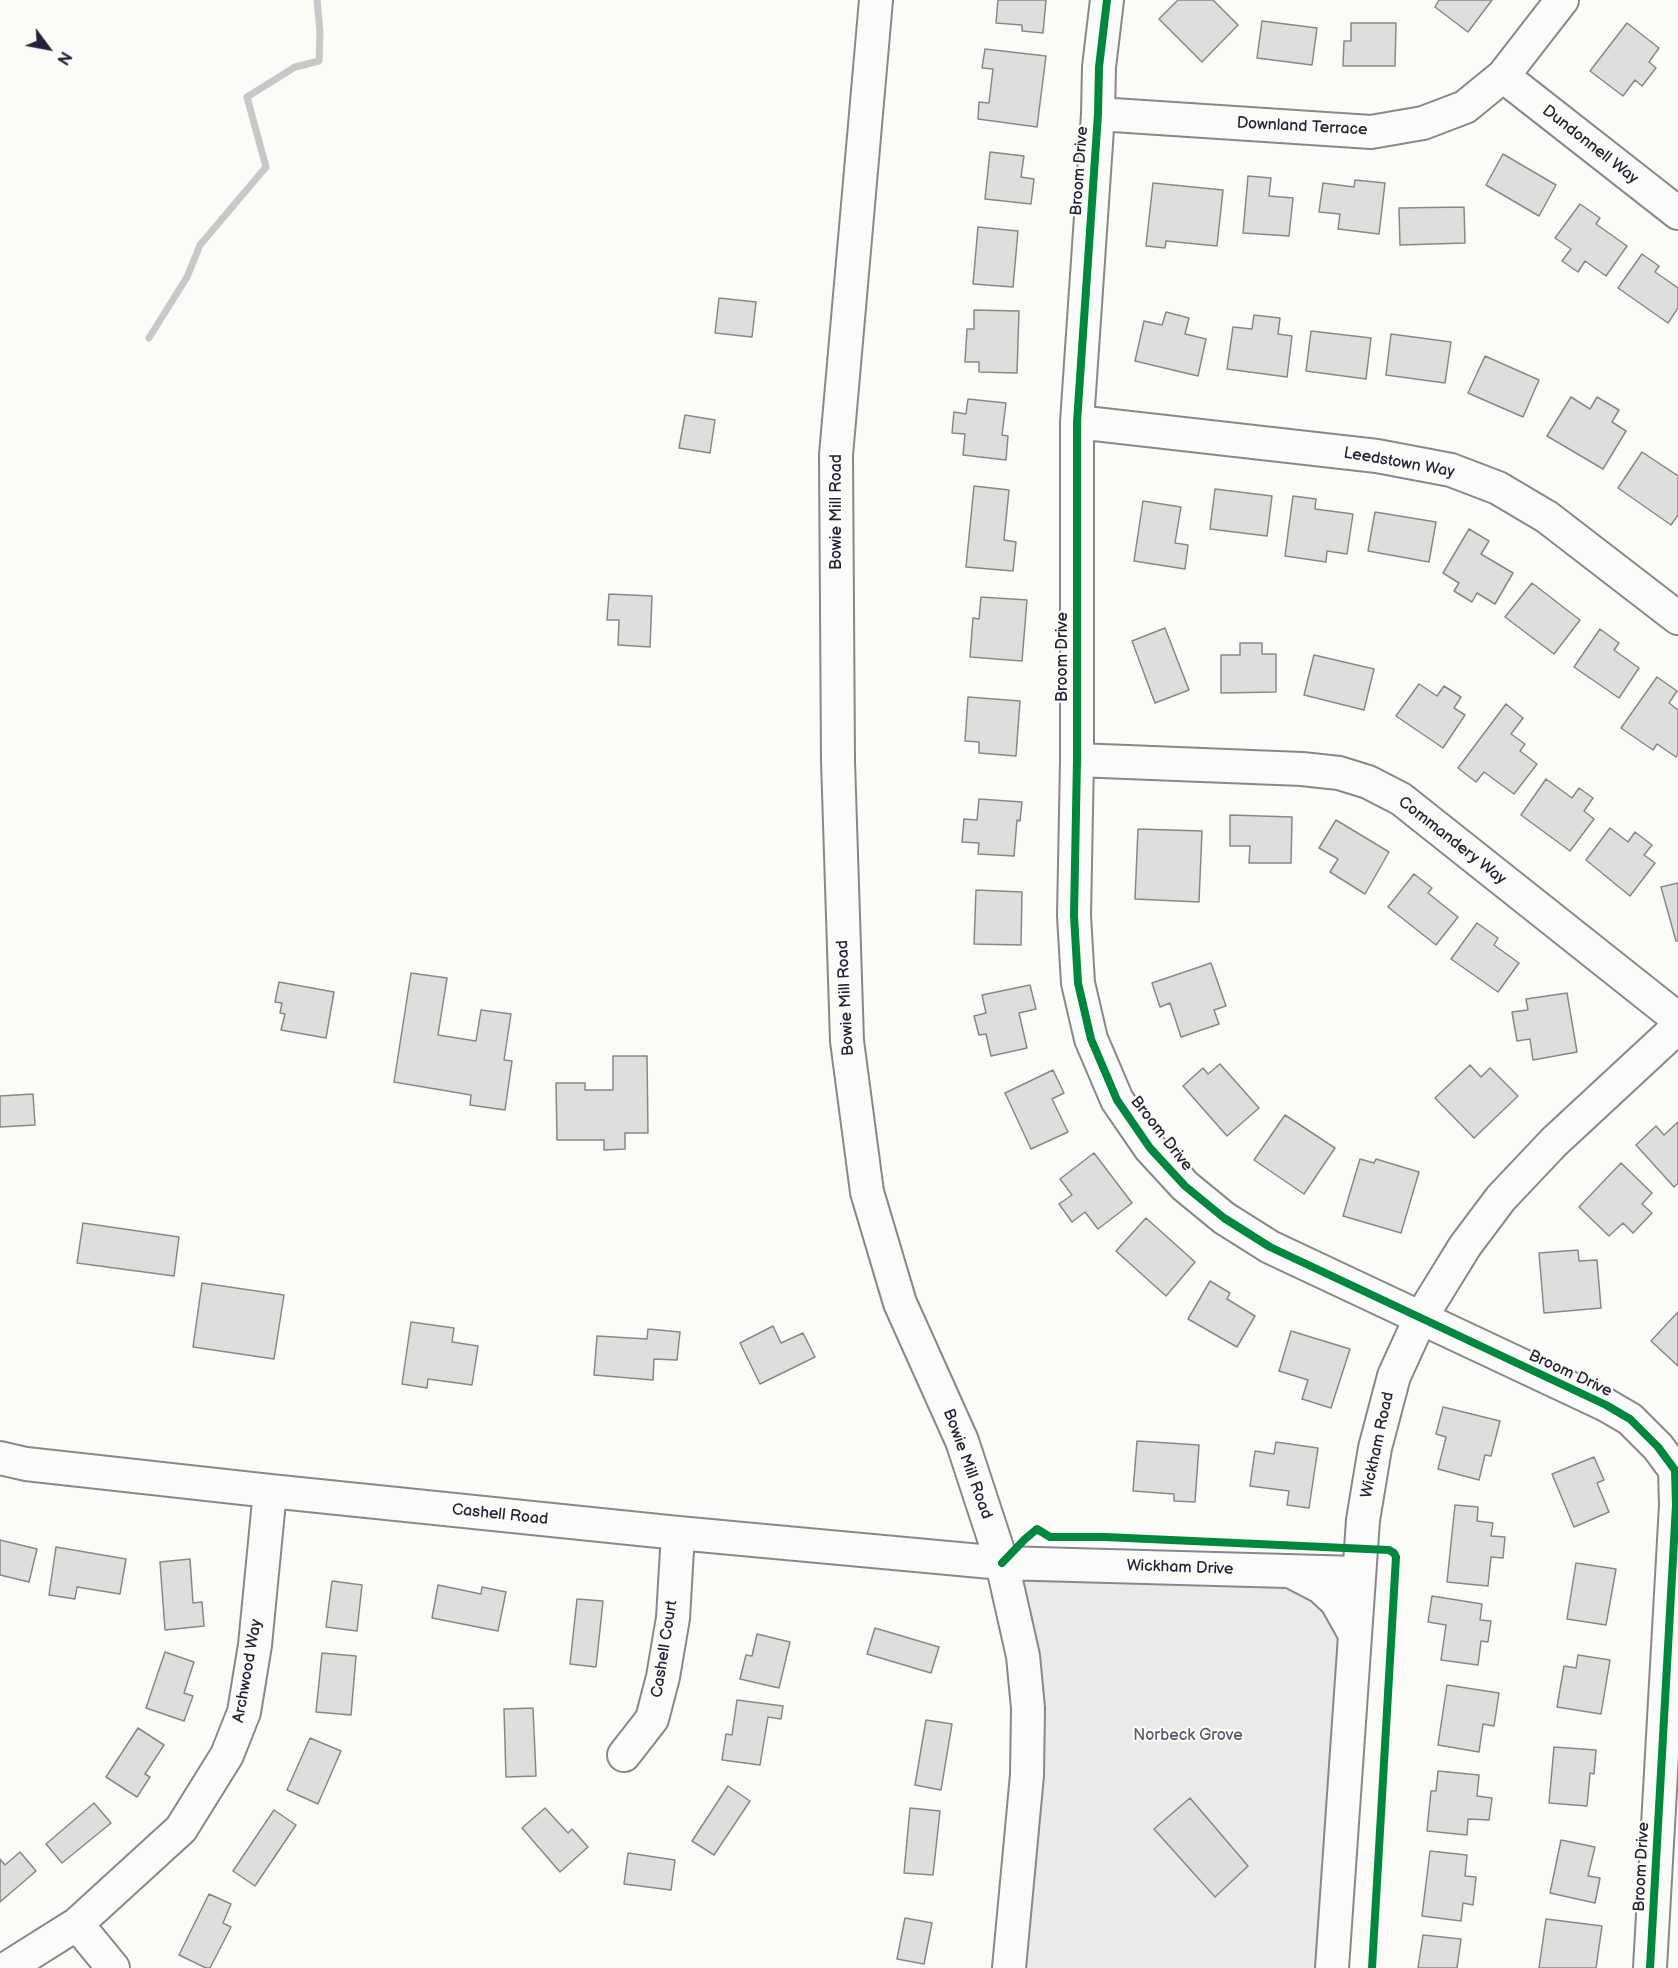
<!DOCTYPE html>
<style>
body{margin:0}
#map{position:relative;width:1678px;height:1968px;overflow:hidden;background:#fcfbf8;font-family:"Balsamiq Sans",sans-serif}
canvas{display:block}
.north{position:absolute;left:18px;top:18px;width:60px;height:60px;-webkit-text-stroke:4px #fdfcf7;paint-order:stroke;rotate:122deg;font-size:16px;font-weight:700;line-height:24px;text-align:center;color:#22223b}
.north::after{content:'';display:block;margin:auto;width:21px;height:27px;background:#22223b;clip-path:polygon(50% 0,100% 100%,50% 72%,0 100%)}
</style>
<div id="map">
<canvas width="1678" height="1968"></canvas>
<div class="north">N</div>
</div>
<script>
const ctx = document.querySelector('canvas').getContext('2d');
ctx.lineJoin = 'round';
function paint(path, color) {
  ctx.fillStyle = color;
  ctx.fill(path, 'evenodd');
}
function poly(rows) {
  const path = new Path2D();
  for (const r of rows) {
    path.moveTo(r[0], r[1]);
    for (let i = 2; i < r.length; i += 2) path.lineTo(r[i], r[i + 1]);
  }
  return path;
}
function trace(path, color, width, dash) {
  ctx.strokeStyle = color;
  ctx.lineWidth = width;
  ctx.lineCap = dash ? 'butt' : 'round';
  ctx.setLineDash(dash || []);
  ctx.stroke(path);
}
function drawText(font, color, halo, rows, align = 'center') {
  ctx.font = font + ' "Balsamiq Sans",sans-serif';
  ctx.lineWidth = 4.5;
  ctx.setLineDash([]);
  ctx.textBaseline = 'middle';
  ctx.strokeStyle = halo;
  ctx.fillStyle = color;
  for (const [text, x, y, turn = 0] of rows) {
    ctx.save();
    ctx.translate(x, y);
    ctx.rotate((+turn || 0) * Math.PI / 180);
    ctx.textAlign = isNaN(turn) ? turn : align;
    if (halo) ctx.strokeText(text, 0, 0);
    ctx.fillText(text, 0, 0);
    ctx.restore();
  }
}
const green = poly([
 [1002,1563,1358,1573,1332,1968,1009,1968,1027,1775]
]);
const stream = poly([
 [149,338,187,277,200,245,266,167,247,97,295,67,319,61,320,32,317,0]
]);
const building = poly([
 [998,0,1046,0,1043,33,1022,31,1022,25,996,23,998,0],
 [1178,0,1213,0,1238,25,1202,62,1159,19,1178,0],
 [1439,0,1492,0,1468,32,1435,7,1439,0],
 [1262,21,1317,28,1312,65,1257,58,1262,21],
 [1351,23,1396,23,1395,66,1343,66,1344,41,1351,41,1351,23],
 [1627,23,1659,48,1649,62,1656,68,1642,86,1635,80,1623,96,1590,71,1627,23],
 [985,49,1046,56,1037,127,978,119,979,102,989,103,993,69,982,68,985,49],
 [990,152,1024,156,1021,177,1034,179,1031,204,985,199,990,152],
 [1503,154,1556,185,1539,216,1486,185,1503,154],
 [1248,176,1271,178,1269,196,1293,198,1289,236,1243,233,1248,176],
 [1355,180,1385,183,1379,234,1338,229,1340,214,1319,212,1323,183,1354,187,1355,180],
 [1153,183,1223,190,1217,246,1166,241,1165,248,1146,246,1153,183],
 [1580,204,1600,218,1596,224,1627,246,1606,276,1585,261,1578,272,1562,261,1571,249,1555,238,1580,204],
 [1464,207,1465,243,1400,245,1399,208,1464,207],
 [978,227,1018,231,1013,287,973,284,978,227],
 [1642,254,1659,266,1655,272,1678,288,1678,308,1668,323,1618,288,1642,254],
 [719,298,756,302,752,337,715,333,719,298],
 [974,310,1019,311,1017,373,979,372,979,362,965,362,967,329,974,329,974,310],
 [1166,312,1189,318,1185,334,1206,339,1198,376,1135,361,1144,321,1162,325,1166,312],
 [1254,315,1280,318,1278,334,1292,336,1287,377,1227,369,1233,327,1252,329,1254,315],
 [1311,331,1371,338,1366,379,1306,371,1311,331],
 [1391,334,1451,342,1445,383,1386,375,1391,334],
 [1485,356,1539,380,1523,417,1468,393,1485,356],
 [1571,397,1590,409,1597,397,1619,410,1612,422,1626,431,1603,469,1547,436,1571,397],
 [968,399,1006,403,1002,435,1008,436,1006,460,963,455,965,434,952,433,954,412,966,414,968,399],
 [685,415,715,420,710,453,679,448,685,415],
 [1642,452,1678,476,1678,515,1671,525,1618,488,1642,452],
 [974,486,1009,490,1004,540,1016,542,1013,571,966,567,974,486],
 [1215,489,1272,496,1267,536,1210,529,1215,489],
 [1293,496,1316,499,1315,509,1353,514,1347,554,1327,551,1326,562,1285,556,1293,496],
 [1143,501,1181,507,1175,543,1188,545,1185,569,1134,561,1143,501],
 [1375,512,1436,522,1429,562,1368,551,1375,512],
 [1469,529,1489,541,1481,554,1513,573,1495,604,1477,593,1472,602,1454,591,1459,583,1443,573,1469,529],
 [1532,583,1580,620,1554,654,1505,617,1532,583],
 [609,594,652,596,650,647,618,645,619,620,607,620,609,594],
 [981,597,1027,600,1022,661,970,657,973,618,979,619,981,597],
 [1165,628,1189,690,1155,703,1132,641,1165,628],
 [1600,629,1619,643,1614,650,1639,668,1619,698,1574,667,1600,629],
 [1240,643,1262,643,1262,654,1276,654,1276,692,1221,693,1221,655,1240,655,1240,643],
 [1314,655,1374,669,1364,710,1304,695,1314,655],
 [1657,677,1677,691,1669,703,1678,710,1678,754,1676,757,1657,744,1653,750,1621,728,1657,677],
 [1419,684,1437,696,1444,686,1461,697,1454,708,1465,715,1443,748,1396,716,1419,684],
 [968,697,1020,701,1016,756,979,753,979,742,965,741,968,697],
 [1506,704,1523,718,1511,734,1525,744,1520,751,1537,764,1514,794,1484,772,1476,782,1458,768,1506,704],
 [1546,779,1572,798,1579,788,1593,798,1584,811,1594,819,1570,851,1521,815,1546,779],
 [979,799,1022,802,1020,821,1017,820,1014,856,978,854,979,843,962,842,964,819,977,820,979,799],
 [1230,815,1292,817,1291,863,1249,863,1250,846,1230,846,1230,815],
 [1336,820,1389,852,1365,894,1330,872,1338,859,1319,848,1336,820],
 [1610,828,1628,842,1635,832,1652,845,1644,855,1655,863,1630,896,1586,860,1610,828],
 [1138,829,1202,831,1199,902,1135,899,1138,829],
 [1414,874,1432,888,1428,893,1458,917,1436,945,1388,907,1414,874],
 [1678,883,1678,941,1676,941,1661,887,1678,883],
 [976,890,1022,892,1021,945,974,944,976,890],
 [1477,923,1498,938,1494,945,1519,963,1498,992,1451,959,1477,923],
 [1211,963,1226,1006,1214,1010,1219,1024,1181,1037,1170,1003,1160,1007,1152,983,1211,963],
 [411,973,447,978,438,1035,476,1041,481,1010,511,1014,504,1060,512,1061,505,1110,470,1105,471,1095,394,1082,411,973],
 [279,982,334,992,326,1038,281,1030,285,1014,280,1013,282,1003,275,1002,279,982],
 [1030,985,1036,1009,1019,1013,1027,1048,991,1056,986,1034,979,1035,974,1016,986,1013,982,995,1030,985],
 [1567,993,1577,1052,1533,1060,1530,1039,1517,1041,1512,1012,1528,1010,1526,999,1567,993],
 [613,1056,647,1056,648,1133,625,1133,625,1149,604,1150,604,1140,557,1140,556,1083,585,1083,585,1090,613,1090,613,1056],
 [1220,1064,1259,1108,1227,1136,1183,1086,1203,1068,1208,1074,1220,1064],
 [1470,1065,1481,1077,1490,1068,1518,1096,1474,1138,1435,1098,1470,1065],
 [1053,1070,1064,1093,1052,1099,1068,1132,1031,1149,1005,1093,1053,1070],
 [33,1094,35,1125,0,1127,0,1096,33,1094],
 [1285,1115,1335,1148,1304,1194,1254,1160,1285,1115],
 [1678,1122,1678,1183,1674,1187,1636,1145,1656,1126,1664,1135,1678,1122],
 [1094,1153,1132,1203,1098,1229,1085,1212,1072,1222,1059,1204,1072,1195,1060,1179,1094,1153],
 [1360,1159,1374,1163,1376,1159,1419,1172,1401,1233,1343,1216,1360,1159],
 [1621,1163,1652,1193,1642,1204,1652,1213,1633,1233,1623,1223,1609,1236,1579,1207,1621,1163],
 [1146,1218,1195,1262,1166,1296,1116,1251,1146,1218],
 [83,1223,179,1237,174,1276,77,1263,83,1223],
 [1578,1250,1579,1261,1597,1260,1601,1308,1544,1313,1539,1253,1578,1250],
 [1210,1281,1230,1293,1227,1299,1255,1316,1237,1347,1188,1319,1210,1281],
 [202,1283,284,1295,274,1359,193,1347,202,1283],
 [1678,1312,1678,1366,1651,1341,1678,1312],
 [411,1322,454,1328,452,1342,478,1346,472,1385,428,1379,427,1388,402,1384,411,1322],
 [773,1326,781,1343,803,1333,815,1357,760,1384,740,1343,773,1326],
 [648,1329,680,1332,677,1360,654,1359,653,1380,594,1375,597,1336,647,1339,648,1329],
 [1291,1331,1350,1349,1331,1408,1302,1399,1308,1380,1279,1371,1291,1331],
 [1443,1407,1500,1421,1491,1456,1485,1455,1479,1480,1438,1469,1446,1437,1436,1434,1443,1407],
 [1137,1441,1199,1445,1195,1502,1174,1501,1174,1494,1133,1491,1137,1441],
 [1276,1442,1318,1448,1309,1508,1287,1505,1289,1491,1250,1486,1255,1451,1274,1454,1276,1442],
 [1594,1457,1604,1480,1597,1483,1609,1512,1574,1527,1552,1474,1594,1457],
 [1455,1505,1478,1507,1477,1521,1493,1523,1491,1536,1505,1537,1503,1558,1491,1557,1488,1586,1447,1582,1455,1505],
 [0,1540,37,1549,29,1582,0,1575,0,1540],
 [56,1547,126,1559,120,1594,77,1587,75,1599,49,1595,56,1547],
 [190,1559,193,1603,202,1602,204,1626,165,1630,160,1562,190,1559],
 [1576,1563,1616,1569,1606,1625,1567,1619,1576,1563],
 [332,1581,362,1585,357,1631,326,1627,332,1581],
 [438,1585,481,1594,482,1587,506,1592,498,1631,432,1618,438,1585],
 [1432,1596,1482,1604,1480,1620,1491,1621,1488,1642,1481,1641,1478,1665,1441,1660,1446,1625,1428,1622,1432,1596],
 [577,1599,603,1601,596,1667,570,1664,577,1599],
 [875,1628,939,1647,931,1673,867,1654,875,1628],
 [757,1634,790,1642,779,1688,740,1679,746,1655,752,1656,757,1634],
 [165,1652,194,1662,184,1693,193,1696,184,1721,146,1708,165,1652],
 [322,1653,356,1656,351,1715,316,1712,322,1653],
 [1578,1655,1610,1660,1601,1714,1557,1707,1564,1666,1576,1668,1578,1655],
 [1447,1685,1499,1693,1494,1726,1483,1724,1479,1752,1438,1745,1447,1685],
 [737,1700,783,1706,781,1719,768,1717,760,1765,722,1760,726,1734,732,1735,737,1700],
 [533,1708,536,1776,506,1777,504,1709,533,1708],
 [926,1720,952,1724,941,1790,915,1785,926,1720],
 [138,1728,164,1745,145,1774,150,1777,137,1797,106,1777,138,1728],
 [310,1738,341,1751,318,1804,287,1790,310,1738],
 [1554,1747,1596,1750,1594,1774,1590,1773,1587,1806,1549,1803,1554,1747],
 [1438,1771,1479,1775,1477,1796,1492,1798,1489,1820,1468,1819,1467,1835,1427,1831,1431,1791,1436,1791,1438,1771],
 [728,1786,750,1801,714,1855,692,1841,728,1786],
 [1190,1798,1248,1866,1215,1897,1154,1829,1190,1798],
 [94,1803,111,1823,62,1863,46,1844,94,1803],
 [545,1808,568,1833,572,1829,588,1847,560,1872,522,1828,545,1808],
 [910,1808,940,1811,933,1875,904,1873,910,1808],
 [274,1810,296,1825,255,1886,233,1871,274,1810],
 [1561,1840,1595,1847,1588,1876,1600,1878,1595,1903,1550,1893,1561,1840],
 [1430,1851,1467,1855,1465,1876,1476,1877,1473,1905,1463,1903,1461,1921,1422,1916,1430,1851],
 [20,1852,36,1871,0,1902,0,1859,5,1865,20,1852],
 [628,1853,675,1860,671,1890,624,1884,628,1853],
 [209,1894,231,1904,223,1923,231,1927,210,1968,206,1968,179,1955,209,1894],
 [905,1918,932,1923,924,1964,897,1959,905,1918],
 [1546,1919,1602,1926,1596,1968,1539,1968,1546,1919],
 [1423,1935,1461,1939,1457,1968,1418,1968,1423,1935]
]);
const minor = poly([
 [876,0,836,455,838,761,847,1041,867,1192,900,1303,962,1441,1002,1563,1023,1656,1028,1708,1027,1775,1009,1968],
 [1107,0,1099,67,1098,114,1077,422,1077,760,1074,916,1078,983,1091,1039,1117,1100,1150,1148,1185,1186,1224,1218,1270,1247,1606,1405,1630,1419,1658,1447,1675,1470,1676,1505,1650,1968],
 [1503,76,1678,213],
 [1098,114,1371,132,1423,123,1465,107,1503,76,1562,0],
 [1077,422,1377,456,1451,470,1498,488,1547,517,1678,618],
 [1077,760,1302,769,1339,773,1368,782,1401,799,1678,1019],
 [0,1458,26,1464,270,1491,678,1533,1002,1563,1358,1573],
 [1292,1572,1321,1587,1336,1601,1354,1633],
 [624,1755,652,1719,663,1677,673,1618,678,1533],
 [77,1924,113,1968],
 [7,1968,77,1924,181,1829,227,1755,244,1712,255,1645,270,1491],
 [1332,1968,1363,1520,1375,1448,1394,1376,1420,1319,1465,1246,1501,1198,1554,1142,1678,1027]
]);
const cycleway = poly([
 [1107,0,1099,67,1098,114,1077,422,1077,760,1074,916,1078,983,1091,1039,1117,1100,1150,1148,1185,1186,1224,1218,1270,1247,1606,1405,1630,1419,1658,1447,1675,1470,1676,1505,1650,1968],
 [1002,1563,1025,1539,1037,1529,1050,1537,1105,1537,1389,1550,1394,1553,1396,1557,1372,1968]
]);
const streetNames = [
 ["Downland Terrace",1302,127,3],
 ["Dundonnell Way",1590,145,38],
 ["Broom Drive",1080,171,-86],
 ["Leedstown Way",1399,463,10],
 ["Bowie Mill Road",837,512,-90],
 ["Broom Drive",1063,657,-90],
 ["Commandery Way",1452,841,38],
 ["Bowie Mill Road",846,998,-93],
 ["Broom Drive",1161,1134,52],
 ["Broom Drive",1570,1374,25],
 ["Wickham Road",1378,1445,-78],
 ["Bowie Mill Road",967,1464,70],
 ["Cashell Road",500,1515,6],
 ["Wickham Drive",1180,1568,2],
 ["Cashell Court",665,1649,-81],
 ["Archwood Way",248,1671,-80],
 ["Broom Drive",1642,1867,-87]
];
const parkNames = [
 ["Norbeck Grove",1188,1736]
];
paint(green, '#ebeae8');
trace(stream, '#c8c8ca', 7);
paint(building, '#dfdedd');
trace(building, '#88888c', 1.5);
trace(minor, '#88888c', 36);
trace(minor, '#fbfbf9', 32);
trace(cycleway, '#00873e', 8);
drawText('16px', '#22223b', '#fdfcf7', streetNames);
drawText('16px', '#5a5a6b', '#fdfcf7', parkNames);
</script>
